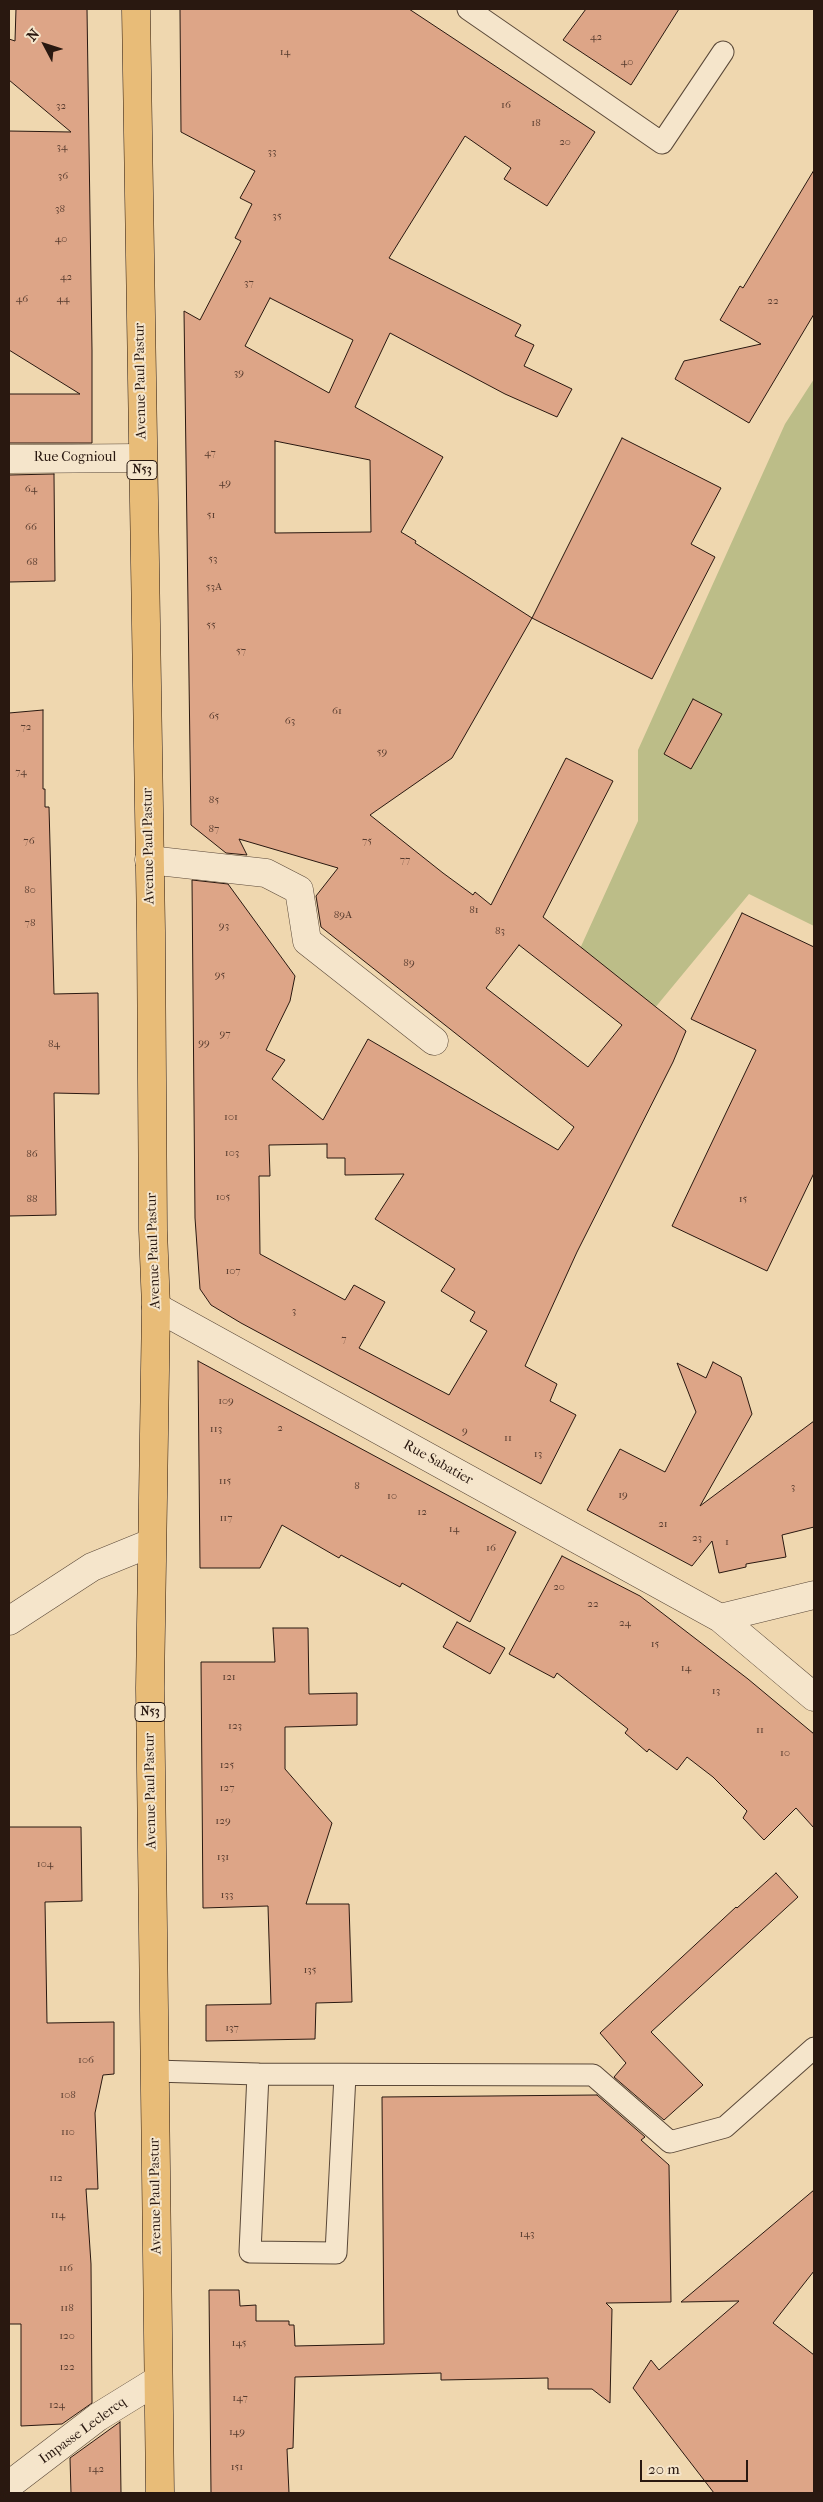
<!DOCTYPE html>
<style>
body{margin:0}
#map{position:relative;width:823px;height:2502px;overflow:hidden;background:#efd7af;font-family:"IM FELL French Canon",serif}
canvas{display:block}
.frame{position:absolute;inset:0;border:10px solid #291810;pointer-events:none}
.north{position:absolute;left:20px;top:20px;width:50px;height:50px;-webkit-text-stroke:4px #f5e5cb;paint-order:stroke;rotate:310deg;font-size:14px;font-weight:700;line-height:20px;text-align:center;color:#291810}
.north::after{content:'';display:block;margin:auto;width:18px;height:22px;background:#291810;clip-path:polygon(50% 0,100% 100%,50% 72%,0 100%)}
.scale{position:absolute;left:640px;top:2460px;width:108px;height:22px;box-sizing:border-box;border:2px solid #291810;border-top:0;padding-left:6px;font-size:15px;line-height:18px;white-space:nowrap;color:#291810;-webkit-text-stroke:4px #f5e5cb;paint-order:stroke}
</style>
<div id="map">
<canvas width="823" height="2502"></canvas>
<div class="frame"></div>
<div class="north">N</div>
<div class="scale">20 m</div>
</div>
<script>
const ctx = document.querySelector('canvas').getContext('2d');
ctx.lineJoin = 'round';
function paint(path, color) {
  ctx.fillStyle = color;
  ctx.fill(path, 'evenodd');
}
function poly(rows) {
  const path = new Path2D();
  for (const r of rows) {
    path.moveTo(r[0], r[1]);
    for (let i = 2; i < r.length; i += 2) path.lineTo(r[i], r[i + 1]);
  }
  return path;
}
function trace(path, color, width, dash) {
  ctx.strokeStyle = color;
  ctx.lineWidth = width;
  ctx.lineCap = dash ? 'butt' : 'round';
  ctx.setLineDash(dash || []);
  ctx.stroke(path);
}
function drawText(font, color, halo, rows, align = 'center') {
  ctx.font = font + ' "IM FELL French Canon",serif';
  ctx.lineWidth = 4;
  ctx.setLineDash([]);
  ctx.textBaseline = 'middle';
  ctx.strokeStyle = halo;
  ctx.fillStyle = color;
  for (const [text, x, y, turn = 0] of rows) {
    ctx.save();
    ctx.translate(x, y);
    ctx.rotate((+turn || 0) * Math.PI / 180);
    ctx.textAlign = isNaN(turn) ? turn : align;
    if (halo) ctx.strokeText(text, 0, 0);
    ctx.fillText(text, 0, 0);
    ctx.restore();
  }
}
const green = poly([
 [814,379,814,926,749,894,654,1009,578,953,638,821,638,750,785,424]
]);
const building = poly([
 [16,9,87,9,92,350,92,443,9,443,9,394,80,394,9,350,9,131,71,132,9,80,9,39,15,41,16,9],
 [180,9,409,9,595,132,547,206,504,179,511,168,465,136,389,258,521,325,515,336,534,345,524,366,572,389,557,417,505,394,390,333,355,407,443,457,401,532,416,541,415,543,532,618,452,758,370,815,443,873,473,895,475,892,491,905,566,758,613,781,543,917,686,1031,673,1062,577,1252,525,1366,557,1384,550,1401,576,1415,541,1484,241,1323,211,1305,200,1289,195,1218,192,880,228,884,295,976,290,1001,266,1050,285,1060,272,1079,323,1120,368,1039,558,1150,574,1127,321,927,316,896,338,868,239,839,247,855,226,853,191,825,184,311,200,320,241,241,235,238,252,204,240,198,255,171,181,132,180,9],
 [270,298,353,340,329,393,245,346,270,298],
 [275,441,370,460,371,532,275,533,275,441],
 [519,945,622,1025,588,1067,486,988,519,945],
 [327,1144,327,1158,345,1158,345,1175,404,1174,375,1219,455,1269,441,1291,475,1312,470,1321,487,1331,449,1395,359,1348,385,1302,354,1285,345,1300,260,1254,259,1176,270,1176,269,1145,327,1144],
 [586,9,679,9,631,85,563,40,586,9],
 [814,170,814,314,749,423,675,379,684,361,761,344,720,320,740,286,743,288,814,170],
 [622,438,721,488,691,544,715,557,652,679,532,618,622,438],
 [54,474,55,581,9,582,9,475,54,474],
 [693,699,722,714,691,769,664,754,693,699],
 [43,710,43,789,45,789,45,807,49,807,54,994,98,993,99,1094,54,1093,56,1215,9,1216,9,713,43,710],
 [742,913,814,947,814,1173,767,1271,672,1226,756,1050,691,1019,742,913],
 [198,1361,516,1532,470,1622,402,1583,400,1587,341,1555,339,1558,282,1525,260,1568,200,1568,198,1361],
 [713,1362,741,1377,752,1414,700,1506,814,1421,814,1527,782,1535,786,1557,746,1564,746,1567,719,1573,712,1541,692,1566,587,1510,620,1449,665,1472,696,1412,677,1363,706,1378,713,1362],
 [562,1556,640,1596,748,1679,814,1734,814,1828,796,1808,764,1840,743,1818,747,1811,713,1777,687,1757,677,1770,649,1749,647,1752,625,1733,628,1729,557,1673,554,1678,509,1654,562,1556],
 [457,1622,505,1648,490,1674,443,1647,457,1622],
 [273,1628,308,1628,309,1694,357,1693,357,1725,285,1727,285,1769,332,1823,306,1904,349,1904,352,2002,316,2003,315,2039,206,2041,206,2005,271,2004,268,1906,203,1908,201,1662,275,1662,273,1628],
 [9,1827,81,1827,82,1901,45,1902,47,2023,114,2022,114,2074,103,2075,95,2113,98,2189,86,2189,91,2264,92,2403,62,2424,21,2426,21,2324,9,2324,9,1827],
 [776,1873,798,1897,651,2032,703,2085,664,2120,614,2077,626,2063,600,2033,736,1907,737,1908,776,1873],
 [597,2095,645,2137,641,2140,669,2165,671,2302,606,2303,612,2309,610,2403,592,2389,548,2389,548,2378,441,2380,441,2373,295,2377,293,2448,287,2449,289,2493,211,2493,209,2290,239,2290,240,2306,256,2305,256,2321,289,2321,289,2325,294,2325,295,2346,384,2344,382,2097,597,2095],
 [814,2190,814,2271,773,2323,814,2355,814,2493,714,2493,633,2388,651,2360,659,2370,739,2301,681,2302,814,2190],
 [120,2422,121,2493,71,2493,70,2458,120,2422]
]);
const service = poly([
 [468,9,662,143,723,52],
 [154,2071,258,2074,593,2075,670,2142,725,2127,814,2048],
 [258,2074,250,2252,336,2253,345,2075]
]);
const minor = poly([
 [9,459,142,458],
 [149,860,266,873,299,890,307,941,434,1041],
 [156,1307,720,1618,814,1697],
 [720,1618,814,1595],
 [9,1621,92,1567,151,1543],
 [9,2485,98,2417,158,2380]
]);
const primary = poly([
 [136,9,151,931,153,1230,156,1307,150,1688,160,2493]
]);
const numberNames = [
 ["42",596,37],
 ["14",285,52],
 ["40",627,62],
 ["16",506,105],
 ["32",61,106],
 ["18",536,123],
 ["20",565,142],
 ["34",62,147],
 ["33",272,152],
 ["36",63,176],
 ["38",60,209],
 ["35",277,216],
 ["40",61,239],
 ["42",66,277],
 ["37",249,283],
 ["46",22,299],
 ["44",63,299],
 ["22",773,301],
 ["39",239,373],
 ["47",210,453],
 ["49",225,483],
 ["64",31,489],
 ["51",211,515],
 ["66",31,527],
 ["53",213,559],
 ["68",32,562],
 ["53A",214,587],
 ["55",211,625],
 ["57",241,651],
 ["61",337,711],
 ["65",214,716],
 ["63",290,721],
 ["72",26,727],
 ["59",382,752],
 ["74",21,772],
 ["85",214,800],
 ["87",214,829],
 ["76",29,841],
 ["75",367,841],
 ["77",405,860],
 ["80",30,890],
 ["81",474,910],
 ["89A",343,915],
 ["78",30,923],
 ["93",224,926],
 ["83",500,931],
 ["89",409,963],
 ["95",220,975],
 ["97",225,1034],
 ["99",204,1043],
 ["84",54,1044],
 ["101",231,1117],
 ["103",232,1153],
 ["86",32,1154],
 ["105",223,1197],
 ["88",32,1199],
 ["15",743,1199],
 ["107",233,1271],
 ["3",294,1311],
 ["7",344,1339],
 ["109",226,1401],
 ["2",280,1428],
 ["113",216,1429],
 ["9",465,1431],
 ["11",508,1438],
 ["13",538,1454],
 ["115",225,1481],
 ["8",357,1486],
 ["3",793,1487],
 ["19",623,1495],
 ["10",392,1496],
 ["12",422,1512],
 ["117",226,1518],
 ["21",663,1524],
 ["14",454,1529],
 ["23",697,1538],
 ["1",727,1542],
 ["16",491,1548],
 ["20",559,1587],
 ["22",593,1604],
 ["24",625,1623],
 ["15",655,1644],
 ["14",686,1668],
 ["121",229,1677],
 ["13",716,1691],
 ["123",235,1726],
 ["11",760,1730],
 ["10",785,1753],
 ["125",227,1765],
 ["127",227,1788],
 ["129",223,1821],
 ["131",223,1857],
 ["104",45,1864],
 ["133",227,1895],
 ["135",310,1970],
 ["137",232,2028],
 ["106",86,2060],
 ["108",68,2095],
 ["110",68,2132],
 ["112",56,2178],
 ["114",58,2215],
 ["143",527,2234],
 ["116",66,2268],
 ["118",67,2308],
 ["120",67,2336],
 ["145",239,2343],
 ["122",67,2367],
 ["147",240,2398],
 ["124",57,2405],
 ["149",237,2432],
 ["151",237,2467],
 ["142",96,2469]
];
const shields = [
 [142,470,30],
 [150,1712,30]
];
const shieldNames = [
 ["N53",142,470],
 ["N53",150,1712]
];
const streetNames = [
 ["Avenue Paul Pastur",141,381,-91],
 ["Rue Cognioul",75,458],
 ["Avenue Paul Pastur",149,846,-91],
 ["Avenue Paul Pastur",154,1251,-92],
 ["Rue Sabatier",438,1463,29],
 ["Avenue Paul Pastur",151,1791,-91],
 ["Avenue Paul Pastur",156,2196,-91],
 ["Impasse Leclercq",83,2431,-36]
];
paint(green, '#bcbd88');
paint(building, '#dda587');
trace(building, '#291810', 1);
trace(service, '#5a4838', 23);
trace(minor, '#5a4838', 29);
trace(primary, '#291810', 29);
trace(service, '#f5e5cb', 21);
trace(minor, '#f5e5cb', 28);
trace(primary, '#e8bc78', 28);
drawText('11px', '#563b2e', null, numberNames);
for (const [x, y, w] of shields) {
  const box = new Path2D();
  box.roundRect(x - w / 2, y - 9.5, w, 19, 4);
  ctx.fillStyle = '#f5e5cb';
  ctx.fill(box);
  trace(box, '#291810', 1);
}
drawText('bold 12px', '#291810', null, shieldNames);
drawText('14px', '#291810', '#f5e5cb', streetNames);
</script>
